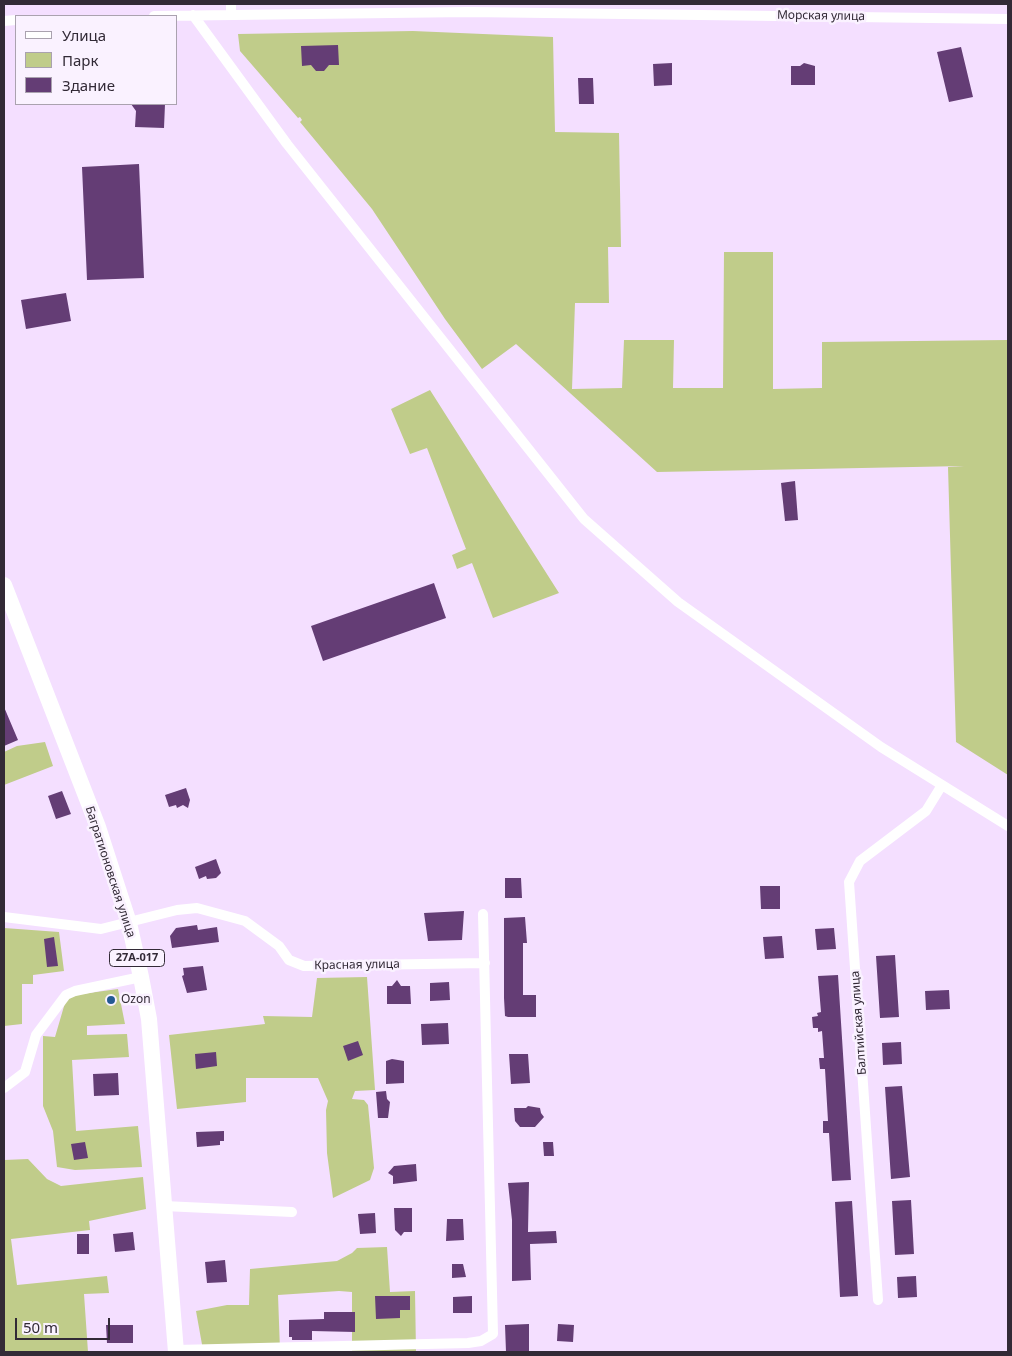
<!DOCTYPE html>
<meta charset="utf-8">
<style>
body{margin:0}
#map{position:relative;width:1012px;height:1356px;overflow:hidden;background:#f4dfff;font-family:"Noto Sans",sans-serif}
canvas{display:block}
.frame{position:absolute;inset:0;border:5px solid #322a36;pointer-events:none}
.legend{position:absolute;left:15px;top:15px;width:162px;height:90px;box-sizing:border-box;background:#faf2ff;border:1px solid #aaa2af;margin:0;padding:6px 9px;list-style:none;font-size:15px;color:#322a36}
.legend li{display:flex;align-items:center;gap:10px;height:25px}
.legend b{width:25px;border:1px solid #aaa2af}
.scale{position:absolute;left:15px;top:1318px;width:95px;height:22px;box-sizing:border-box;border:2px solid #322a36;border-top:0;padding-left:6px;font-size:15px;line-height:18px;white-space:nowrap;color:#322a36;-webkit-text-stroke:4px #faf2ff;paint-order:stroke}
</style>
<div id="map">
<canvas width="1012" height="1356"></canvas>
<div class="frame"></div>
<ul class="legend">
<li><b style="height:6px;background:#fff"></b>Улица</li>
<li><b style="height:14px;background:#c0cc8a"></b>Парк</li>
<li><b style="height:14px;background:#643d75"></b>Здание</li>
</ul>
<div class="scale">50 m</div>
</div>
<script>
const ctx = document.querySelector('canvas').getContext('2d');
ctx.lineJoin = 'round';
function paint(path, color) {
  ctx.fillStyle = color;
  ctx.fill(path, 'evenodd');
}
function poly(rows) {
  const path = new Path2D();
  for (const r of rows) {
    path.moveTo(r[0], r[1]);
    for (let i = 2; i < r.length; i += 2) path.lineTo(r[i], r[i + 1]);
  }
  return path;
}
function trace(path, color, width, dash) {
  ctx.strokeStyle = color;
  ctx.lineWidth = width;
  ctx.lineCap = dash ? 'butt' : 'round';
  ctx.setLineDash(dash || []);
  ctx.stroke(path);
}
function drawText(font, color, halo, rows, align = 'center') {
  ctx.font = font + ' "Noto Sans",sans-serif';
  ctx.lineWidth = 5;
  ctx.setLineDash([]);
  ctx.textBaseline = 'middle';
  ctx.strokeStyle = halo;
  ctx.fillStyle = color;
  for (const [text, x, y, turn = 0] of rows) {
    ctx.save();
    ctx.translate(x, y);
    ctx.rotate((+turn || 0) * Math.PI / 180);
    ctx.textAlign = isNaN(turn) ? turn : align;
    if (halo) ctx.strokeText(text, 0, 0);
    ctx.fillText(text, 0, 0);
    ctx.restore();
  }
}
const green = poly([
 [413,31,553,37,555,132,619,133,621,247,608,247,609,303,575,303,572,389,622,388,624,340,674,340,673,388,723,388,724,252,773,252,773,389,822,388,822,342,1008,340,1008,775,956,742,948,467,964,466,657,472,516,344,482,369,445,319,372,209,300,122,302,120,300,117,298,118,240,51,238,34],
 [430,390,559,593,493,618,472,563,457,569,452,555,466,549,427,448,410,454,391,409],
 [45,742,53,766,4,785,4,752,17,746],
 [4,928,59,932,64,971,33,975,33,984,22,984,22,1024,4,1026],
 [367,977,375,1090,355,1091,352,1099,364,1100,368,1105,374,1168,370,1180,333,1198,327,1153,326,1110,328,1101,318,1078,246,1078,246,1102,177,1109,169,1035,265,1024,263,1016,312,1017,317,978],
 [118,989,125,1024,87,1026,87,1035,127,1034,129,1057,72,1060,76,1131,138,1126,142,1167,75,1170,57,1167,53,1131,43,1106,43,1036,55,1037,67,996],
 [28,1159,47,1179,61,1186,143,1177,146,1209,89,1221,90,1230,11,1239,17,1285,107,1276,109,1293,84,1294,88,1352,4,1352,4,1160],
 [387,1247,390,1292,415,1291,416,1352,352,1352,352,1292,339,1291,278,1295,280,1350,203,1350,196,1311,227,1305,249,1305,250,1269,337,1261,352,1253,357,1248]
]);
const building = poly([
 [338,45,339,65,329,65,324,71,316,71,311,65,302,66,301,46],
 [961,47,973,97,949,102,937,52],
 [672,63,672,85,654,86,653,64],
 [804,63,815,66,815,85,791,85,791,66,800,66],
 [578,78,593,78,594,104,579,104],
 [131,104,165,104,164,128,135,127,136,111],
 [139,164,144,278,87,280,82,167],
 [66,293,71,321,26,329,21,300],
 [795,481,798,520,785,521,781,483],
 [434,583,446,618,323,661,311,626],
 [4,707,18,740,4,746],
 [186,788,190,800,188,808,183,805,177,808,176,805,169,807,165,795],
 [62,791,71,814,56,819,48,796],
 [216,859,221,873,216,878,207,879,206,876,199,879,195,867],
 [505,878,521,878,522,898,505,898],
 [760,886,780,886,780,909,761,909],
 [464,911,462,940,428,941,424,913],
 [525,917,527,943,523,943,523,995,536,995,536,1017,508,1017,505,1016,504,998,504,918],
 [197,925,198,930,217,927,219,942,172,948,170,936,176,928],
 [834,928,836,949,817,950,815,929],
 [782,936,784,958,765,959,763,937],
 [54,937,58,966,47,967,44,939],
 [895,955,899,1017,880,1018,876,956],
 [203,966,207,990,187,993,182,976,184,975,183,968],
 [838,975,851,1180,832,1181,829,1133,823,1133,823,1121,828,1121,825,1069,820,1069,819,1058,824,1058,822,1031,818,1032,818,1028,813,1028,812,1017,818,1016,817,1013,821,1012,818,976],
 [397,980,401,986,410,986,411,1004,387,1004,387,986,392,986],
 [449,982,450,1000,430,1001,430,983],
 [949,990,950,1009,926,1010,925,991],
 [448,1023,449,1044,422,1045,421,1024],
 [358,1041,363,1055,348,1061,343,1046],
 [901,1042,902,1064,883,1065,882,1043],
 [216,1052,217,1066,196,1069,195,1054],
 [509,1054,528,1054,530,1083,511,1084],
 [392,1059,404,1061,404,1083,386,1084,386,1061],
 [118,1073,119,1095,94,1096,93,1074],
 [902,1086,910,1177,891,1179,885,1087],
 [386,1091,387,1099,390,1102,388,1118,378,1118,376,1092],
 [528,1106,540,1108,541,1113,544,1117,535,1127,520,1127,515,1121,514,1108,526,1108],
 [224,1131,224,1141,220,1141,220,1145,197,1147,196,1132],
 [85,1142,88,1158,74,1160,71,1144],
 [543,1142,553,1142,554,1156,544,1156],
 [416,1164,417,1181,393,1184,393,1176,388,1173,394,1166],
 [529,1182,528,1232,556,1231,557,1243,530,1244,531,1280,512,1281,512,1220,508,1183],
 [911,1200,914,1254,895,1255,892,1201],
 [852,1201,858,1296,840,1297,835,1202],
 [394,1208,412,1208,412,1232,404,1232,401,1236,395,1230],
 [375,1213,376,1233,360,1234,358,1214],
 [447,1219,463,1219,464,1240,446,1241],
 [133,1232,135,1250,115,1252,113,1234],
 [77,1234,89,1234,89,1254,77,1254],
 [225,1260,227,1282,207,1283,205,1262],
 [452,1264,463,1264,466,1277,452,1278],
 [916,1276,917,1297,898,1298,897,1277],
 [375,1296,410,1296,410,1310,400,1310,400,1318,376,1319],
 [472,1296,472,1313,453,1313,453,1297],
 [324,1312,355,1312,355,1332,312,1331,312,1340,292,1340,292,1337,289,1337,289,1320,324,1319],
 [529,1324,529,1352,506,1352,505,1325],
 [558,1324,574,1325,573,1342,557,1341],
 [106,1325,133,1325,133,1343,107,1343]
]);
const minor = poly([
 [231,4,231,14],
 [193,15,287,144,584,519,678,602,881,747,1008,826],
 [154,16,469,12,1008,19],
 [4,21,16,20],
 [4,917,101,929,177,910,197,908,245,921,279,946,289,960,304,966,485,963],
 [4,1088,25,1072,36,1035,66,995,75,991,141,977],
 [164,1206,292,1212],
 [878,1300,849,882,860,861,926,811,942,785],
 [176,1350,468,1343,481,1341,493,1334,483,914]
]);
const primary = poly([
 [4,585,98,827,129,923,141,977,149,1019,176,1352]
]);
const markers = [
 [111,1000,5,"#255a93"]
];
const shields = [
 [137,958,55]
];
const shieldNames = [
 ["27А-017",137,958]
];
const streetNames = [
 ["Морская улица",821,16,1],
 ["Багратионовская улица",110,872,72],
 ["Красная улица",357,965,-1],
 ["Балтийская улица",859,1023,-94]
];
const poiNames = [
 ["Ozon",121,1000]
];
paint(green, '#c0cc8a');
paint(building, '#643d75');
trace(minor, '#fff', 10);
trace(primary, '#fff', 16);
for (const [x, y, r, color] of markers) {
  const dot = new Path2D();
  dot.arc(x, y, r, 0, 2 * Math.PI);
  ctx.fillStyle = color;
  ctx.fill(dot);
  trace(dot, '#faf2ff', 2);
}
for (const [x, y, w] of shields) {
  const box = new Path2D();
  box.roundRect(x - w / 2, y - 8.5, w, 17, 4);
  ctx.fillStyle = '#faf2ff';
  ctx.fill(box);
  trace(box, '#322a36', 1);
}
drawText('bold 11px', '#322a36', null, shieldNames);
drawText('12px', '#322a36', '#faf2ff', streetNames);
drawText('12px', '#322a36', '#faf2ff', poiNames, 'left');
</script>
